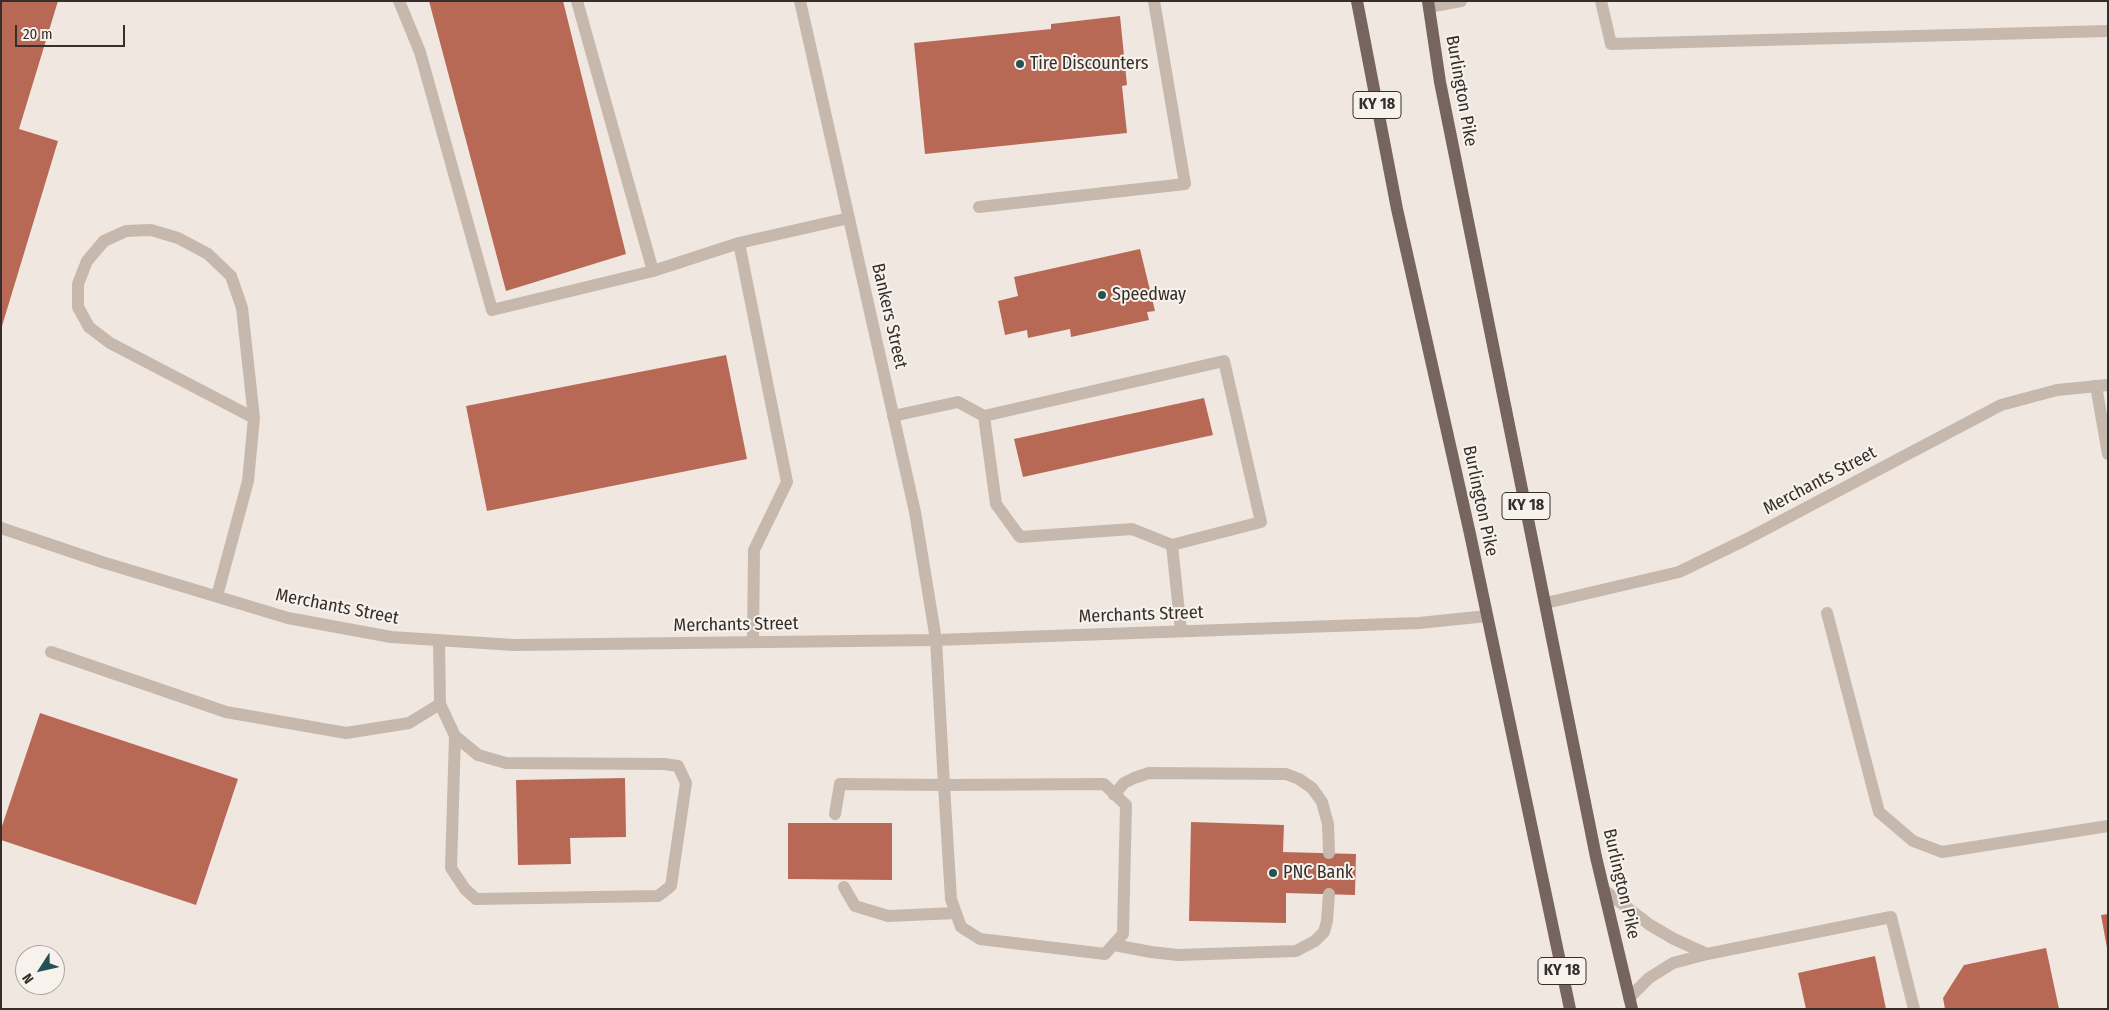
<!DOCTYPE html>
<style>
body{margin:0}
#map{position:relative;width:2109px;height:1010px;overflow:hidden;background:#f0e8e0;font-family:"Fira Sans Condensed",sans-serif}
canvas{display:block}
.frame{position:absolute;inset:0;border:2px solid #362e2b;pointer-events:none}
.north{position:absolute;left:15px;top:945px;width:50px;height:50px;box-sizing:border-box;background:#f8f2ec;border:1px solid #aaa49f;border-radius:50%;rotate:235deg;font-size:14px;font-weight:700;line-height:20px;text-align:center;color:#362e2b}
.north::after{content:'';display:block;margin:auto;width:18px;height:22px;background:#255253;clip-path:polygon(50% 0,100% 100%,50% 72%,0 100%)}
.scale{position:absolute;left:15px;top:25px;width:110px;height:22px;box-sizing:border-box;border:2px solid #362e2b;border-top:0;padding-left:6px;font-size:15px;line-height:18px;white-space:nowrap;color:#362e2b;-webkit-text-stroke:4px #f8f2ec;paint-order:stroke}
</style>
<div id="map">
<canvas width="2109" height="1010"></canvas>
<div class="frame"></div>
<div class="north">N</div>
<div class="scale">20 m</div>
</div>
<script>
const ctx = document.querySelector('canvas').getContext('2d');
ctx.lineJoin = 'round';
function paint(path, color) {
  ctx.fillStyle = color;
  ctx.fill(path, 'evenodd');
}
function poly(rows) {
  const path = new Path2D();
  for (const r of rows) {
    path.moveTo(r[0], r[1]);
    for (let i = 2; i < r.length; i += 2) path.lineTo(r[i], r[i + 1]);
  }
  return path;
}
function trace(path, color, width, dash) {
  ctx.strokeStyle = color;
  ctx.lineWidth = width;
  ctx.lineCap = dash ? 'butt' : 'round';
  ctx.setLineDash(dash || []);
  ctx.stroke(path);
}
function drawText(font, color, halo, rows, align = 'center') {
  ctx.font = font + ' "Fira Sans Condensed",sans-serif';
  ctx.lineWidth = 4;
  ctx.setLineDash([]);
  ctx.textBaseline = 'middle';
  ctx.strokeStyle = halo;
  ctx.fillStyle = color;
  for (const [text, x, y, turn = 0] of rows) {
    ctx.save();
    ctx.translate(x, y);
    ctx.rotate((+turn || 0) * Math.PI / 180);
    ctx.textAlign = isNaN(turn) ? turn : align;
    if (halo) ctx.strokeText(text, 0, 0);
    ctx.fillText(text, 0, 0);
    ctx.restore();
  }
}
const building = poly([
 [1,1,58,1,19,129,58,141,2,326],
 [429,1,563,1,626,254,506,291],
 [1120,16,1127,85,1122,86,1127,133,925,154,914,43,1051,29,1051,24],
 [1140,249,1155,311,1147,312,1149,320,1071,337,1070,329,1028,338,1027,330,1005,335,998,301,1018,296,1014,277],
 [726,355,747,459,487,511,466,406],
 [1204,398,1213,435,1023,477,1014,439],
 [40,713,238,779,196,905,1,840,1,829],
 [625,778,626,837,570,838,571,864,518,865,516,780],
 [1191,822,1284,825,1283,852,1356,854,1355,895,1286,893,1286,923,1189,921],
 [788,823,892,823,892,880,788,879],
 [2108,914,2108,948,2107,948,2101,915],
 [2046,948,2059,1009,1945,1009,1943,998,1964,965],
 [1875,956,1886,1009,1806,1009,1798,973]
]);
const service = poly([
 [399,1,420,52,492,310,653,271,739,243,849,218],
 [577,1,653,271],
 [1601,1,1611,44,2108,31],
 [1429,7,1461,1],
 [979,207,1185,184,1154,1],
 [739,243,787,482,754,550,753,642],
 [2096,386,2108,454],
 [893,416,958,402,984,416,996,504,1020,537,1132,529,1172,545,1181,631],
 [984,416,1224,361,1261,522,1172,545],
 [217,596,248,481,254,418,242,308,231,276,208,254,178,238,151,230,126,231,104,241,87,261,78,284,78,307,89,327,110,343,254,418],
 [1827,613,1879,812,1913,841,1942,852,2108,826],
 [51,652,226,712,346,733,409,723,440,704,439,641],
 [440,704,455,736,478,755,506,763,664,764,678,766,686,783,671,886,658,896,476,899,465,889,451,868,455,736],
 [1114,795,1124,783,1134,778,1149,773,1286,774,1299,779,1312,788,1322,802,1328,824,1329,853],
 [835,814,840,784,944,785,1104,784,1126,805,1123,934,1105,954,980,939,961,927,951,899,944,785,936,640],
 [844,887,855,906,888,916,956,913],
 [1604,890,1650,925,1674,939,1707,954],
 [1114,945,1151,952,1178,955,1296,951,1315,941,1324,932,1327,921,1329,894],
 [1629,998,1649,978,1673,963,1707,954,1891,917,1914,1009]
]);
const minor = poly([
 [800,1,915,512,936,640],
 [1,528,102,562,288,618,391,637,514,645,936,640,1419,623,1487,616],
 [1546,603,1679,572,1745,540,2001,405,2057,390,2108,385]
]);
const primary = poly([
 [1357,1,1397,209,1470,534,1570,1009],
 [1428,1,1440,82,1596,857,1632,1009]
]);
const markers = [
 [1020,64,5,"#255253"],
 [1102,295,5,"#255253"],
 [1273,873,5,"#255253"]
];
const shields = [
 [1377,105,48],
 [1526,506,48],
 [1562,971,48]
];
const shieldNames = [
 ["KY 18",1377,105],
 ["KY 18",1526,506],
 ["KY 18",1562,971]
];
const poiNames = [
 ["Tire Discounters",1030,64],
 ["Speedway",1112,295],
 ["PNC Bank",1283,873]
];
const streetNames = [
 ["Burlington Pike",1461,91,80],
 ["Bankers Street",889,316,77],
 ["Merchants Street",1820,481,-28],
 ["Burlington Pike",1480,501,78],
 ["Merchants Street",337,607,11],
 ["Merchants Street",1141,615,-2],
 ["Merchants Street",736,625,-1],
 ["Burlington Pike",1621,884,77]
];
paint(building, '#b86956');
trace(service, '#c7b8ad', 12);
trace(minor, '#c7b8ad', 12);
trace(primary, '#76655e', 12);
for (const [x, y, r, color] of markers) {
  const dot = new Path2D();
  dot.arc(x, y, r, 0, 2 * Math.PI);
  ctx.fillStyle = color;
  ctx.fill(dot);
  trace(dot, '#f8f2ec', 2);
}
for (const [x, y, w] of shields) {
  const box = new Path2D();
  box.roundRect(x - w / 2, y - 13.5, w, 27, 4);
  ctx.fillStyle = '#f8f2ec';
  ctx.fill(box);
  trace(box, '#362e2b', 1);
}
drawText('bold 16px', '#362e2b', null, shieldNames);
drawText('18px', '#362e2b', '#f8f2ec', poiNames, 'left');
drawText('18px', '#362e2b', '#f8f2ec', streetNames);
</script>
